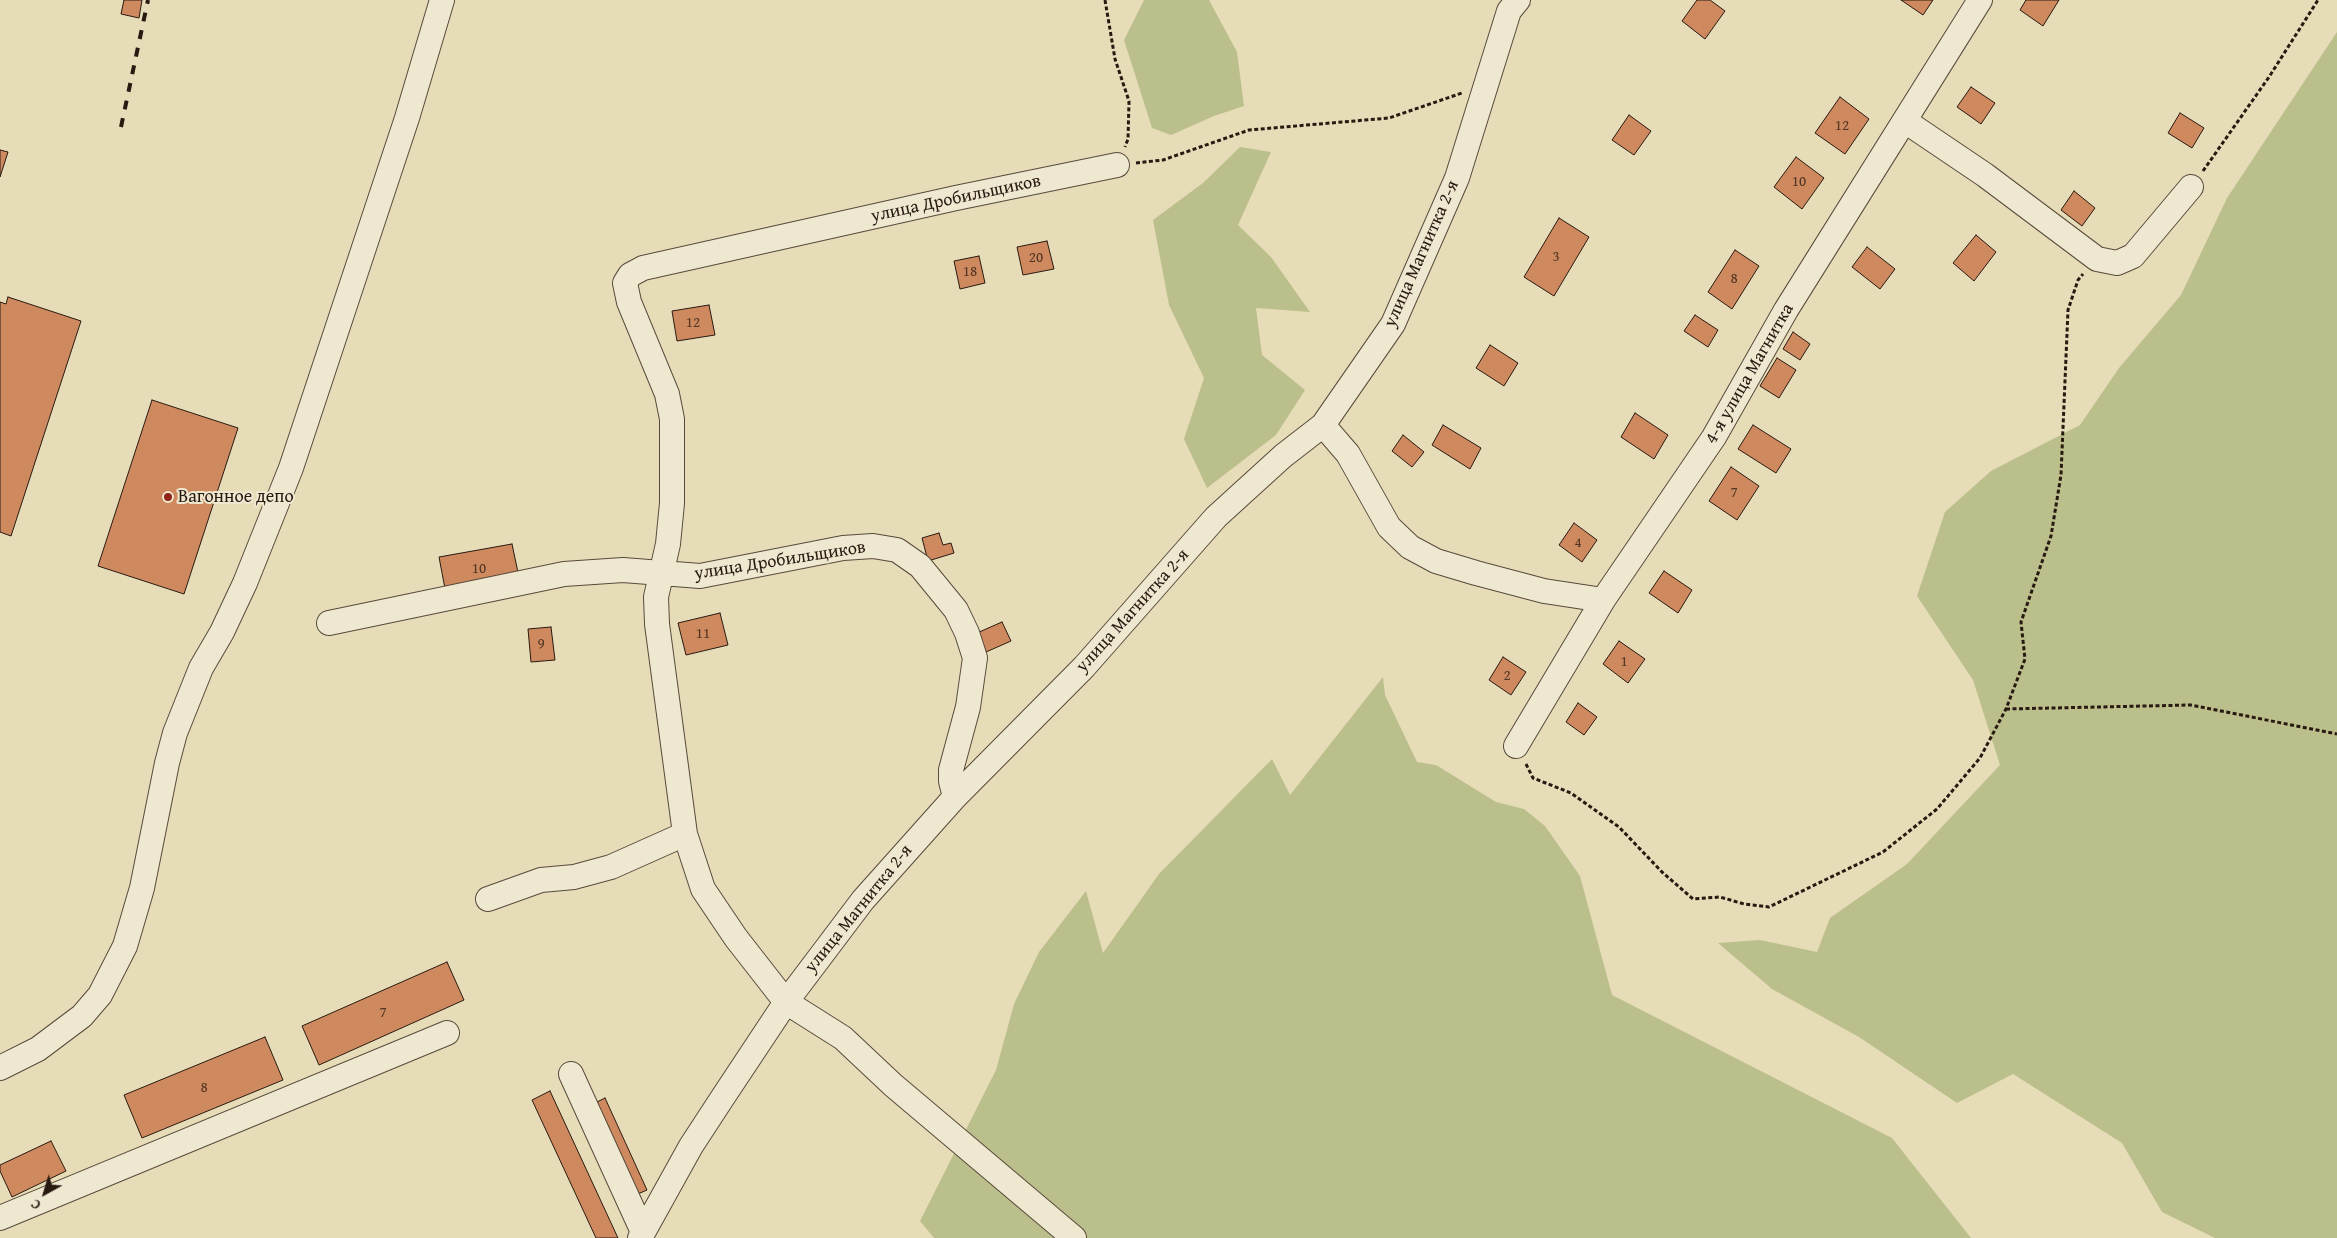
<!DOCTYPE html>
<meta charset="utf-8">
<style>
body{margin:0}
#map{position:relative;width:2337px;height:1238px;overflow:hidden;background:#e7dcb8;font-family:"Gentium Book Plus",serif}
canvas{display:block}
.north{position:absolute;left:20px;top:1168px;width:50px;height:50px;-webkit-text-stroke:4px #efe8d1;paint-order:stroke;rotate:219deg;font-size:14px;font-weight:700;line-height:20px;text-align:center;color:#281911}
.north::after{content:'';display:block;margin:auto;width:18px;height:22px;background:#281911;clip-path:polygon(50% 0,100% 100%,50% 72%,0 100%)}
</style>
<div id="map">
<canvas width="2337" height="1238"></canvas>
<div class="north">С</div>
</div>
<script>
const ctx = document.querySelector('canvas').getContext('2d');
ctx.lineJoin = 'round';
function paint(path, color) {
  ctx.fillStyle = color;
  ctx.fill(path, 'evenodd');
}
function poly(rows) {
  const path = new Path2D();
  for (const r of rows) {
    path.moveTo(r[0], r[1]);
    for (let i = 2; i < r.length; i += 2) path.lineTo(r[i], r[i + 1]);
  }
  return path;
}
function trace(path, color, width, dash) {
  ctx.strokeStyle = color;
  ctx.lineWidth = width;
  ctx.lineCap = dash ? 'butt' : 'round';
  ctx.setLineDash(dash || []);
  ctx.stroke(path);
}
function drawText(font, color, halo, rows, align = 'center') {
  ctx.font = font + ' "Gentium Book Plus",serif';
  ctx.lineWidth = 4;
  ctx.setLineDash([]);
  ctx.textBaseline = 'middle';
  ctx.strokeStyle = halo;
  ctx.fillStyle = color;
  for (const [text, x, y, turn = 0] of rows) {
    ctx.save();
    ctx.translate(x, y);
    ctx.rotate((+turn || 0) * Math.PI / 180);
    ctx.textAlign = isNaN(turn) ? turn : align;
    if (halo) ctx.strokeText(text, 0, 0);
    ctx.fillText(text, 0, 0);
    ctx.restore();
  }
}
const green = poly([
 [1144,0,1209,0,1237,52,1244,106,1214,116,1171,135,1152,128,1124,40],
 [2337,32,2337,1238,2215,1238,2162,1212,2122,1143,2013,1074,1957,1103,1859,1037,1772,989,1718,943,1760,940,1817,952,1830,918,1907,864,2000,765,1973,680,1917,596,1945,512,1991,471,2080,425,2119,368,2181,295,2227,198],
 [1240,147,1271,152,1238,225,1271,257,1310,312,1256,308,1262,355,1305,390,1276,435,1207,488,1184,439,1204,378,1169,305,1153,220,1203,183],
 [1383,677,1385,695,1417,762,1436,765,1496,802,1524,809,1545,826,1580,876,1612,995,1892,1138,1971,1238,934,1238,920,1221,996,1070,1014,1004,1039,952,1086,891,1103,953,1159,874,1272,759,1290,795]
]);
const building = poly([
 [124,0,142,0,139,18,121,14,124,0],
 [1697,0,1710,0,1725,11,1705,39,1682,21,1697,0],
 [1901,0,1933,0,1923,15,1901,0],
 [2026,0,2059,0,2043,26,2020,10,2026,0],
 [1971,87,1995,103,1981,124,1957,107,1971,87],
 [1840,97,1869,119,1845,154,1815,133,1840,97],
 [2180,113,2204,128,2192,148,2168,133,2180,113],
 [1629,115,1651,131,1634,155,1612,140,1629,115],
 [0,150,8,152,0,177,0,150],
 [1796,157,1824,178,1802,209,1774,187,1796,157],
 [2074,191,2095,208,2082,226,2061,210,2074,191],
 [1559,218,1589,237,1554,296,1524,277,1559,218],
 [1976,235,1996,252,1974,281,1953,263,1976,235],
 [1047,241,1054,269,1023,275,1017,247,1047,241],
 [1867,247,1895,269,1880,289,1852,267,1867,247],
 [1735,250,1759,266,1732,309,1708,292,1735,250],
 [979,256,985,283,960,289,954,261,979,256],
 [8,297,81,321,11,536,0,532,0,302,6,304,8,297],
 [709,305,715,335,677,341,672,311,709,305],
 [1695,315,1718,330,1708,347,1684,331,1695,315],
 [1793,332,1810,344,1800,360,1783,349,1793,332],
 [1490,345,1518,363,1504,386,1476,368,1490,345],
 [1777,358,1796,370,1779,398,1760,386,1777,358],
 [152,400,238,428,184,594,98,566,152,400],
 [1635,413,1668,435,1654,459,1621,437,1635,413],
 [1443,425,1481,448,1470,469,1432,445,1443,425],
 [1753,425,1791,449,1776,473,1738,449,1753,425],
 [1403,435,1424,452,1412,467,1392,451,1403,435],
 [1731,467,1759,486,1737,520,1709,501,1731,467],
 [1574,523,1597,540,1582,562,1559,545,1574,523],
 [939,533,943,545,951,543,954,553,928,561,922,538,939,533],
 [512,544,520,582,446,594,439,557,512,544],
 [1664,571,1692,590,1678,613,1649,593,1664,571],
 [720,613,728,645,686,655,678,623,720,613],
 [1002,622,1011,641,986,652,977,633,1002,622],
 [551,627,555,660,531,662,528,629,551,627],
 [1619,641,1645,659,1628,683,1603,664,1619,641],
 [1503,657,1526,672,1511,695,1489,680,1503,657],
 [1578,703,1597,717,1584,735,1566,722,1578,703],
 [447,962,464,1000,319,1065,302,1026,447,962],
 [265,1037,283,1080,142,1138,124,1095,265,1037],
 [550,1091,618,1238,596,1238,532,1100,550,1091],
 [605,1098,647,1190,631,1197,589,1106,605,1098],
 [51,1141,66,1171,12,1197,0,1171,0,1165,51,1141]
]);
const path = poly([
 [1105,0,1115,59,1129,101,1128,139,1125,147],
 [1136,163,1163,160,1249,130,1389,118,1462,93],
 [2203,171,2269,77,2318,0],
 [2006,709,2191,705,2337,734],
 [1526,764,1533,778,1571,793,1619,827,1662,872,1693,899,1720,897,1744,904,1769,907,1883,852,1937,809,1980,758,2006,709,2025,659,2021,622,2051,536,2061,475,2068,310,2078,280,2083,274]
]);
const minor = poly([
 [1905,121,1985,175,2097,259,2117,263,2133,256,2191,187],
 [1323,425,1348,454,1389,527,1410,547,1436,561,1476,573,1544,591,1603,600],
 [329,623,564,574,623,570,700,576,843,548,873,546,897,550,920,566,956,610,967,633,975,658,968,707,951,770,951,781,955,797],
 [1516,746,1603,600,1714,437,1786,310,1980,0],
 [488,899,541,880,574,877,611,867,685,834],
 [0,1068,38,1049,82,1016,100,995,125,946,142,888,167,763,175,733,201,668,222,632,245,583,291,468,407,118,442,0],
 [571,1074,643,1232],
 [0,1218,447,1033],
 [640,1238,691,1146,723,1097,786,1002,863,900,955,797,1084,667,1216,517,1283,456,1323,425,1393,324,1457,178,1509,11,1518,0],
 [1074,1238,893,1085,843,1038,786,1002,736,938,703,889,685,834,657,624,656,597,668,544,672,503,672,419,667,394,629,302,625,283,630,275,643,268,956,198,1117,165]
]);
const rail = poly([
 [121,127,148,0]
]);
const markers = [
 [168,497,5,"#8f2418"]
];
const numberNames = [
 ["12",1842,126],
 ["10",1799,182],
 ["3",1556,257],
 ["20",1036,258],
 ["18",970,272],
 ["8",1734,279],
 ["12",693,323],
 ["7",1734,493],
 ["4",1578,543],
 ["10",479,569],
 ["11",703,634],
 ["9",541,644],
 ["1",1624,662],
 ["2",1507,676],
 ["7",383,1013],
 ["8",204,1088]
];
const streetNames = [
 ["улица Дробильщиков",956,199,-12],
 ["улица Магнитка 2-я",1422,254,-66],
 ["4-я улица Магнитка",1750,374,-60],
 ["улица Дробильщиков",780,561,-9],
 ["улица Магнитка 2-я",1133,611,-48],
 ["улица Магнитка 2-я",859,909,-51]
];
const poiNames = [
 ["Вагонное депо",178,497]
];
paint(green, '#bbbf8b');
paint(building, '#ce8a5e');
trace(building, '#281911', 1);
trace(minor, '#584a3b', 26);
trace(path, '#281911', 3, [4, 2.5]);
trace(minor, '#efe8d1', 24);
trace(rail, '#281911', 4, [9, 9]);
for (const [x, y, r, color] of markers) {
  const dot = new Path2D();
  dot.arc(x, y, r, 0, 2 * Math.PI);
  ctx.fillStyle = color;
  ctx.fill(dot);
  trace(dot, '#efe8d1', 2);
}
drawText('15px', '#523524', null, numberNames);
drawText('18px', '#281911', '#efe8d1', streetNames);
drawText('18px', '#281911', '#efe8d1', poiNames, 'left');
</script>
